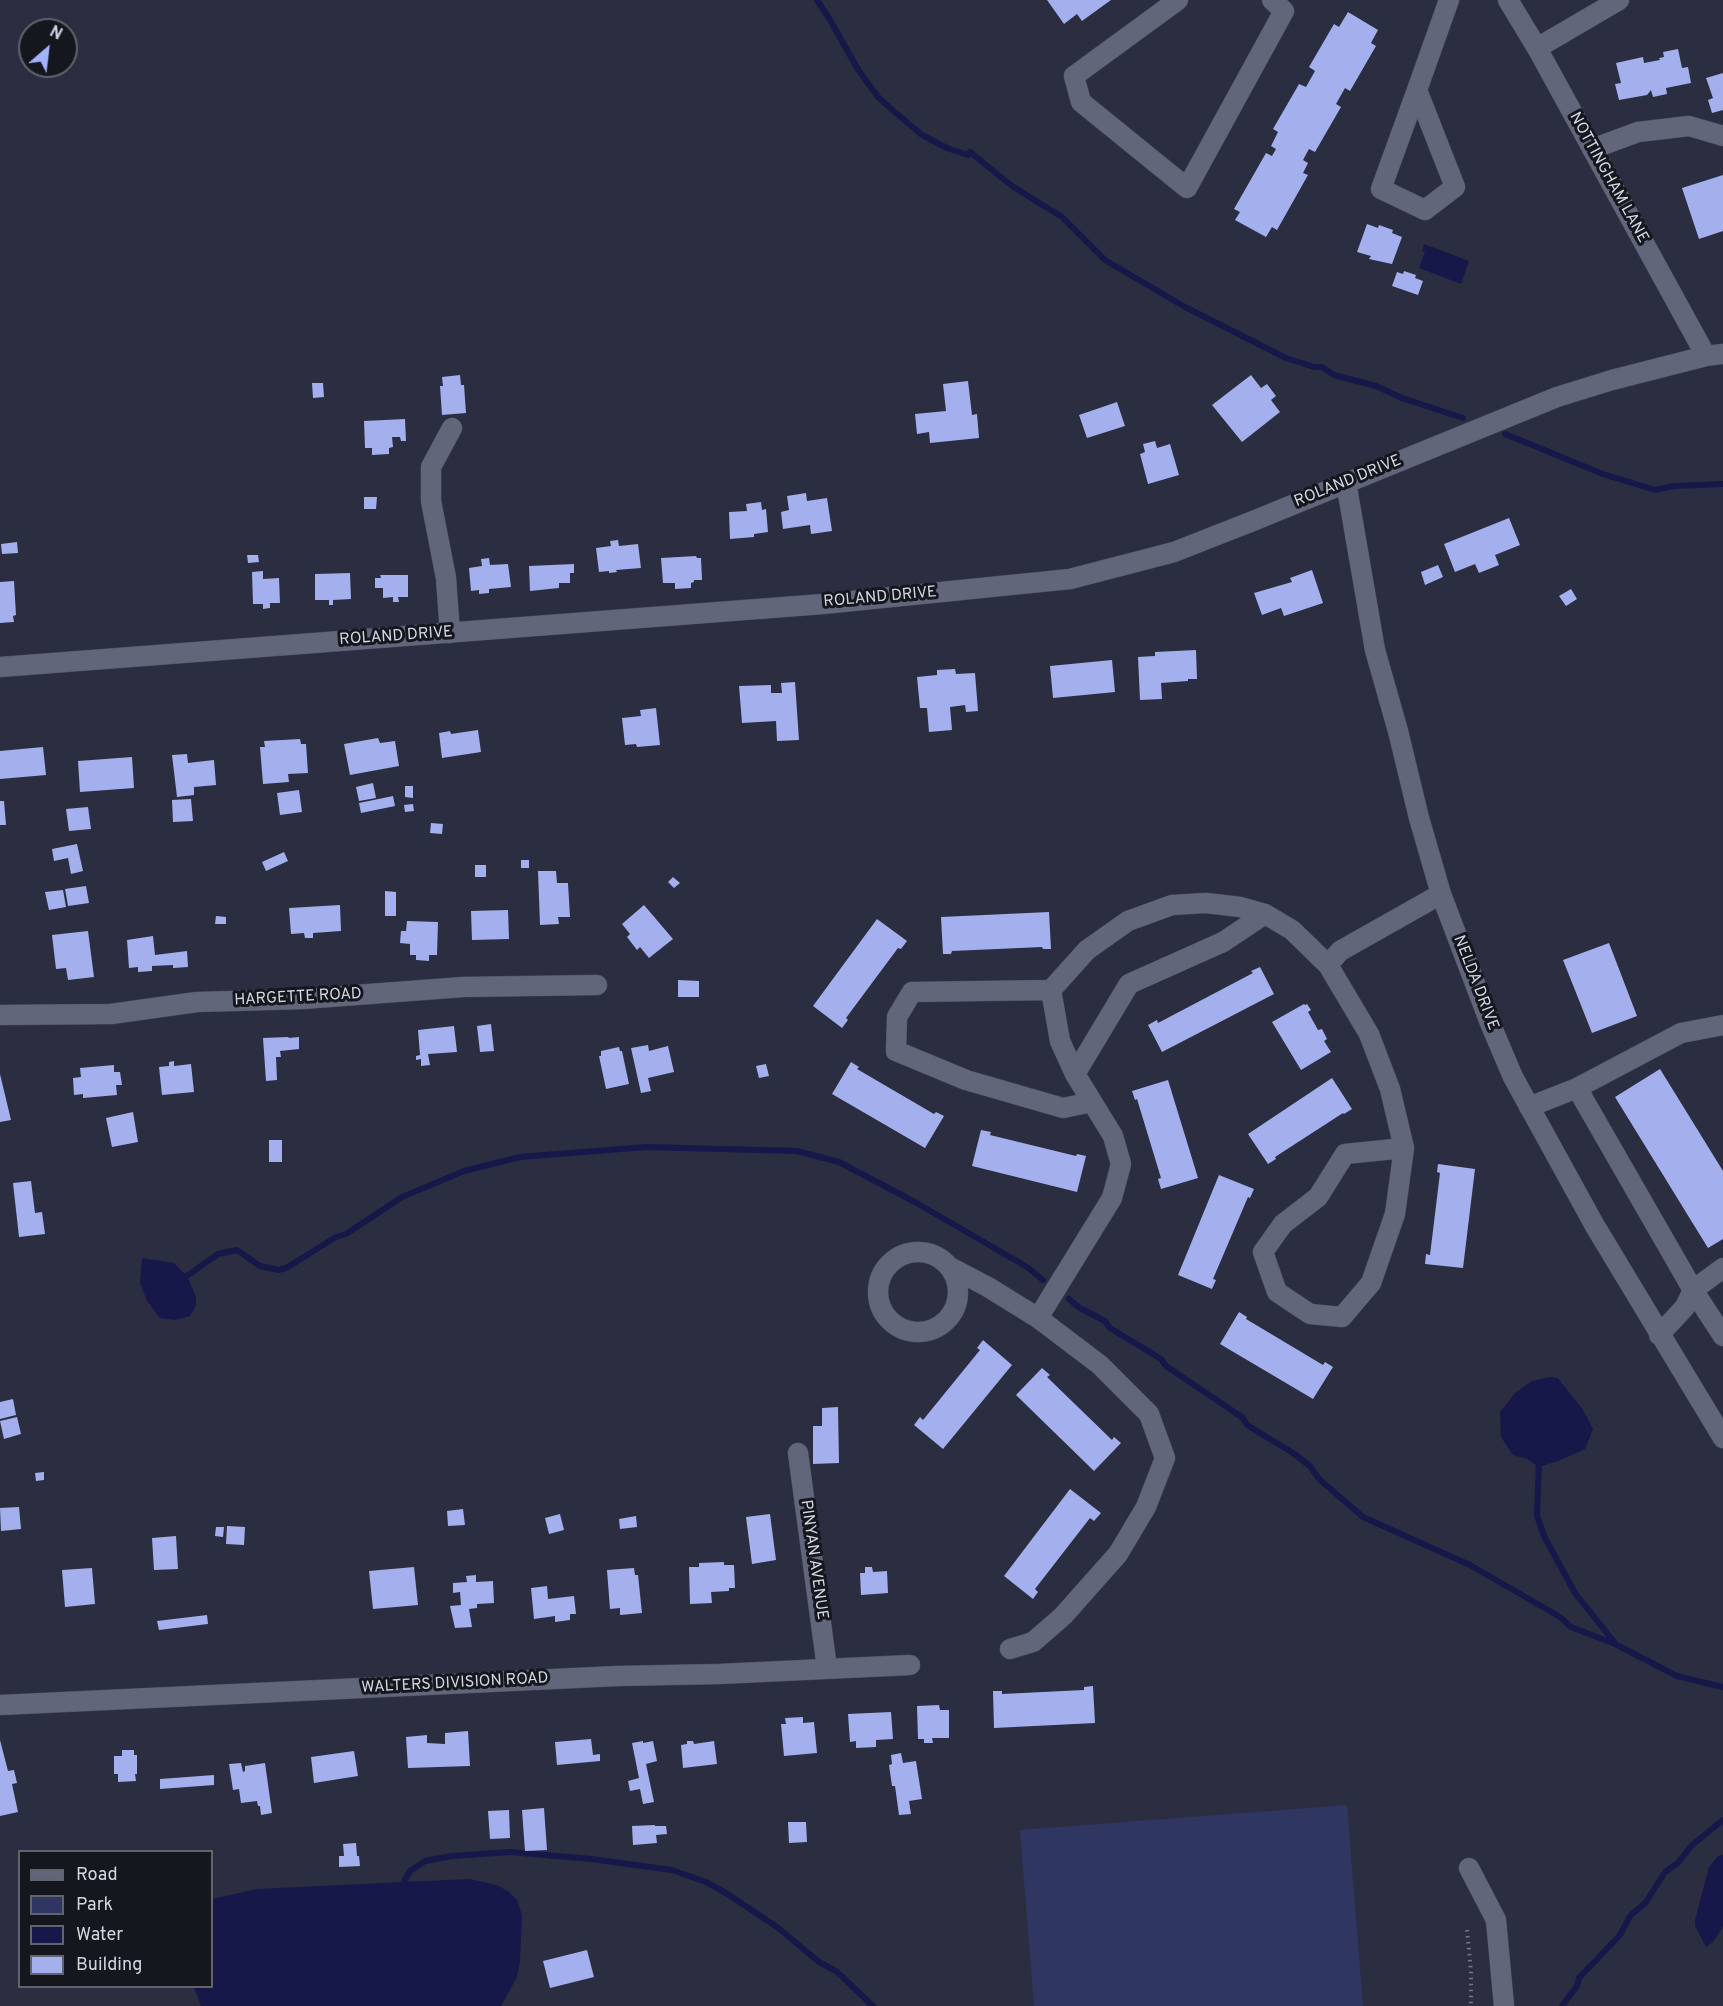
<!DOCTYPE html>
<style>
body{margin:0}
#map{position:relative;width:1723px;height:2006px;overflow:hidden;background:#2a2e40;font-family:Overpass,sans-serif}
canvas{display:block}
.legend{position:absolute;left:18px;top:1850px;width:195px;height:138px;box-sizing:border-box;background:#15171f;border:2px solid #61636d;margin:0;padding:8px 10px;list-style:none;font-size:18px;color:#d3d6e1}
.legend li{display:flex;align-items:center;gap:12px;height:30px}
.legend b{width:30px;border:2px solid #61636d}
.north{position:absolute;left:18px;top:18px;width:60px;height:60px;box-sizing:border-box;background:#15171f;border:2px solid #61636d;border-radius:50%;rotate:28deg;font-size:16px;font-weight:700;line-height:24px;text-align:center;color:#d3d6e1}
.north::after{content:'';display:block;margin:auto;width:21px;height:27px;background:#a3b2fd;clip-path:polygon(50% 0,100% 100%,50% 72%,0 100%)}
</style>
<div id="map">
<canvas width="1723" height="2006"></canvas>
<ul class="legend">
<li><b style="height:8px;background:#62667b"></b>Road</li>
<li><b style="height:16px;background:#303662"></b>Park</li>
<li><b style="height:16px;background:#151848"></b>Water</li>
<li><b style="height:16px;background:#a3b0ed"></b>Building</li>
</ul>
<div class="north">N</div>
</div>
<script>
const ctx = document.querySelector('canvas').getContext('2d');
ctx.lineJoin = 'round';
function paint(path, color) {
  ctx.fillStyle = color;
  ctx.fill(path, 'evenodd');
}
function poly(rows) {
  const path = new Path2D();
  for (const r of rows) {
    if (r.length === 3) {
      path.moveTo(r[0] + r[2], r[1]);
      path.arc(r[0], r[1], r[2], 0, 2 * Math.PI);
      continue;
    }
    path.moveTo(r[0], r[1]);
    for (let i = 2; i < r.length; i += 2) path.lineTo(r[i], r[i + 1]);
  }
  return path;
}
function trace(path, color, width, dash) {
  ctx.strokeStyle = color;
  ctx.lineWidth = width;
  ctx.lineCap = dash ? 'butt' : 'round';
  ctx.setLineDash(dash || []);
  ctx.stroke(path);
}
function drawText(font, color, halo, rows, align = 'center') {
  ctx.font = font + ' Overpass,sans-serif';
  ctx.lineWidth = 6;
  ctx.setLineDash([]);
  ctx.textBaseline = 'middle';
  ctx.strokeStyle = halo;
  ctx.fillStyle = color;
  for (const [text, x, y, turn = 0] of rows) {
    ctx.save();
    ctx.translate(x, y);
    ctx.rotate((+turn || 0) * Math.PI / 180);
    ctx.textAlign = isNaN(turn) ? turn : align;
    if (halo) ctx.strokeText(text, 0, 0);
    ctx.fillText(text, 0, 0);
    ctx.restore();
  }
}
const green = poly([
 [1347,1805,1363,2006,1034,2006,1020,1830]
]);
const water = poly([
 [1424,244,1469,261,1461,284,1419,268,1425,252,1422,251],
 [142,1258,174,1263,187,1276,196,1297,196,1305,190,1316,175,1320,160,1318,147,1301,140,1283],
 [1551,1377,1558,1378,1583,1410,1593,1429,1585,1449,1558,1461,1539,1467,1527,1459,1513,1455,1501,1437,1500,1412,1516,1392,1532,1381],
 [1723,1855,1723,1927,1713,1942,1706,1947,1695,1926,1695,1920,1709,1867,1718,1856],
 [469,1879,497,1885,509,1892,517,1900,522,1915,520,1962,517,1977,501,2006,201,2006,194,1987,212,1986,212,1899,257,1889]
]);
const stream = poly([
 [817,0,830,20,859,71,878,97,889,107,922,135,947,148,968,155,970,152,1012,186,1062,217,1105,260,1185,307,1286,358,1314,367,1322,367,1334,375,1376,386,1402,398,1463,418],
 [1505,434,1603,474,1655,490,1674,486,1723,484],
 [181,1280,218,1254,237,1250,260,1266,278,1270,286,1268,336,1237,346,1234,402,1197,464,1171,520,1157,646,1147,797,1151,839,1162,915,1202,1027,1267,1043,1280],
 [1069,1299,1080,1308,1105,1321,1110,1328,1161,1359,1166,1366,1243,1418,1247,1425,1293,1453,1310,1466,1319,1479,1363,1517,1470,1565,1560,1617,1571,1627,1615,1644,1677,1676,1723,1687],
 [1539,1461,1537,1516,1544,1536,1575,1593,1615,1643],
 [401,1887,410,1871,425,1861,452,1856,510,1852,591,1859,672,1870,706,1882,726,1893,777,1927,819,1962,836,1971,873,2006],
 [1562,2006,1577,1986,1579,1978,1620,1935,1630,1916,1646,1902,1665,1872,1678,1863,1691,1846,1723,1820]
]);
const building = poly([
 [1047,0,1111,0,1082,21,1077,14,1064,24],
 [1348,12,1378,30,1371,43,1376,46,1350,91,1345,88,1336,104,1341,107,1315,152,1309,149,1303,160,1308,163,1303,173,1308,175,1277,230,1272,227,1266,237,1235,220,1240,212,1234,209,1266,153,1272,156,1276,149,1271,146,1278,132,1273,129,1299,84,1306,87,1315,71,1309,67,1334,24,1339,27],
 [1678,49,1682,68,1688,67,1691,83,1666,88,1667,94,1653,97,1651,90,1647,95,1619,100,1615,84,1621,83,1616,63,1643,57,1644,63,1660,60,1659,58,1664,57,1663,52],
 [1723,73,1723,110,1712,113,1708,100,1713,98,1706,78],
 [1723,175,1723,231,1699,239,1682,188],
 [1367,224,1378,228,1379,225,1393,230,1392,233,1402,237,1392,264,1369,259,1371,256,1357,252],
 [1404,271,1416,275,1415,278,1423,281,1418,295,1392,286,1397,272,1403,274],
 [460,375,461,385,464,385,466,413,442,415,440,386,443,386,442,377],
 [1251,375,1261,388,1267,384,1276,396,1271,400,1280,412,1242,442,1212,405],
 [968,381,972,415,977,414,979,438,930,443,929,432,917,434,915,414,946,411,943,384],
 [312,383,323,383,324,397,313,398],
 [1117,402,1125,426,1087,438,1079,415],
 [405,419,406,441,401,441,400,437,392,437,393,447,389,448,389,454,372,455,372,448,365,448,364,421],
 [1155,441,1157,448,1170,444,1179,475,1148,484,1140,454,1145,452,1143,444],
 [806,493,807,501,827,498,832,531,811,534,810,525,783,529,781,512,789,510,787,496],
 [364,497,377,497,376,509,364,509],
 [761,502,762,510,766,509,768,532,754,534,754,537,730,539,729,512,747,511,746,504],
 [1509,518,1520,545,1495,555,1499,565,1479,573,1475,564,1455,572,1444,544],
 [618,540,619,546,638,544,641,568,616,570,617,572,609,573,609,571,599,572,596,548,611,546,610,541],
 [17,542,18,553,2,554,1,544],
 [247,555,258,555,259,562,248,563],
 [696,556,697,558,701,558,702,580,694,580,694,582,691,583,691,588,675,589,675,583,663,583,661,558],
 [489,558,490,565,508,564,511,587,489,589,489,593,479,594,479,590,471,591,469,568,482,566,481,559],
 [574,564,574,573,570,573,570,583,559,583,559,588,530,591,529,566],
 [1438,565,1443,577,1425,585,1421,572],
 [1312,570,1323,603,1284,616,1281,608,1262,615,1254,593,1292,582,1290,578],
 [263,571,263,579,279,578,280,603,270,603,270,608,263,609,263,604,253,604,252,572],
 [350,573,351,599,333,600,333,605,329,605,329,600,315,600,315,574],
 [380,575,408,575,408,597,398,597,399,602,393,602,393,597,383,598,383,588,375,588,375,578,381,578],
 [14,581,16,615,13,616,14,622,0,623,0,582],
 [1571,589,1577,599,1566,606,1559,596],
 [1196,650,1197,679,1188,679,1188,681,1161,683,1162,699,1140,700,1138,657,1155,656,1155,652],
 [1112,660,1115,692,1053,698,1050,666],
 [955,669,956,674,975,673,978,711,966,712,965,705,950,707,952,730,929,732,927,708,920,708,917,677,937,675,937,670],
 [795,682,799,740,777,741,776,721,742,723,739,686,771,685,771,693,782,693,781,683],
 [656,708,660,745,637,747,636,744,625,745,622,718,641,716,640,710],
 [478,730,481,752,442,758,439,733,450,731,451,734],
 [378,738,380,743,395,741,399,766,350,775,344,744],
 [300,739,301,744,306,744,308,773,288,774,289,782,263,784,260,747,265,747,264,741],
 [43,747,46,775,0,779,0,751],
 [187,754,188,763,214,760,216,785,194,787,194,795,177,797,172,755],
 [132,757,134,788,80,792,78,761],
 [373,783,376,798,359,801,356,787],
 [405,786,413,786,413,798,405,797],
 [299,790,302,812,280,815,277,793],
 [393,796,395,806,361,813,359,803],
 [191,799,193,821,173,822,172,800],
 [0,801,4,801,6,825,0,825],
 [413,804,414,811,405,812,404,805],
 [88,807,91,829,69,831,66,809],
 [431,823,443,824,442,834,430,833],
 [77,844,83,871,71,874,68,858,54,861,52,849],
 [284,852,288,861,266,871,262,862],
 [521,860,529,860,529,868,521,868],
 [475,865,486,865,486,877,475,877],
 [538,871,556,871,557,883,568,883,570,917,558,917,559,924,540,925],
 [673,877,680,883,674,888,668,882],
 [86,886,89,903,68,906,65,889],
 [63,890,66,907,49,910,45,892],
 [385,891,396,892,396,916,385,916],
 [340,905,341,931,313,933,313,938,305,938,304,933,291,934,289,908],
 [644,905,673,939,649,958,640,947,637,950,627,937,630,934,622,924],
 [508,910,509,939,472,940,471,911],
 [1049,912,1051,949,1043,949,1042,947,952,951,951,954,943,954,941,917],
 [216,916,226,917,226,924,215,924],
 [877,919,907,941,901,949,898,948,846,1018,848,1020,842,1028,813,1006],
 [407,921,438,922,437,955,429,955,429,961,416,960,416,955,410,955,410,944,400,943,401,931,406,931],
 [88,931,94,977,68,980,66,968,56,969,52,935],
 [153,936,155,955,187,951,188,967,173,968,173,965,152,966,152,971,138,972,138,967,129,968,127,940],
 [1609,943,1637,1016,1592,1033,1563,960],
 [1260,967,1274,994,1162,1052,1148,1025,1157,1020,1158,1023,1253,973,1251,971],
 [678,980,699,981,699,997,678,997],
 [1304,1004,1305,1005,1307,1004,1311,1010,1308,1012,1318,1030,1322,1029,1327,1039,1324,1041,1331,1052,1301,1070,1272,1022],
 [491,1024,494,1051,480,1052,477,1026],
 [454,1026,457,1052,428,1054,430,1065,421,1066,421,1059,416,1060,416,1056,420,1055,418,1030],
 [288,1037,289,1038,299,1037,299,1049,280,1051,281,1057,276,1057,277,1080,266,1081,263,1038],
 [648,1045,649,1051,668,1046,674,1072,648,1078,651,1091,641,1093,631,1048],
 [619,1047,620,1051,622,1051,629,1084,606,1089,599,1056,601,1056,601,1051],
 [174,1061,174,1066,191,1064,194,1092,162,1095,159,1067,169,1066,169,1062],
 [851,1062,859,1067,857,1069,934,1114,936,1112,944,1116,925,1148,832,1094],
 [766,1064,769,1076,759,1078,756,1066],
 [114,1065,114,1072,120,1072,122,1085,116,1085,117,1095,83,1098,83,1094,74,1095,73,1078,81,1077,80,1068],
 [1660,1069,1723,1171,1723,1239,1708,1248,1615,1097],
 [0,1074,11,1120,0,1122],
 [1332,1078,1352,1109,1344,1114,1343,1113,1275,1157,1276,1159,1268,1164,1248,1134],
 [1168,1080,1198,1178,1161,1189,1158,1179,1161,1178,1137,1099,1135,1100,1132,1091],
 [133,1112,138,1142,112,1147,106,1118],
 [981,1130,991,1132,990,1135,1076,1156,1077,1154,1086,1156,1077,1192,972,1166],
 [269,1140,282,1140,282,1162,269,1162],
 [1438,1164,1475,1169,1463,1268,1425,1264,1426,1254,1430,1255,1440,1173,1437,1172],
 [1219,1175,1254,1189,1250,1198,1248,1197,1213,1279,1216,1280,1212,1289,1178,1275],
 [31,1181,35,1213,42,1212,45,1234,19,1237,13,1183],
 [1239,1312,1247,1317,1246,1319,1323,1365,1325,1362,1333,1367,1313,1399,1220,1344],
 [983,1340,1012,1365,943,1449,914,1425,920,1417,923,1420,980,1350,977,1348],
 [1042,1368,1050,1375,1047,1377,1112,1440,1114,1437,1121,1443,1094,1471,1016,1395],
 [13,1399,16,1415,0,1419,0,1402],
 [838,1407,839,1463,813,1464,813,1426,822,1426,822,1408],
 [17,1417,21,1434,4,1439,0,1421],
 [44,1472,44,1480,36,1481,35,1473],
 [1070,1489,1101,1513,1094,1521,1090,1518,1035,1589,1038,1592,1033,1599,1004,1576],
 [19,1507,21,1529,1,1531,0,1508],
 [463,1509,465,1525,448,1526,447,1511],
 [560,1514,564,1530,549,1534,545,1518],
 [770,1514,776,1560,752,1564,746,1517],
 [636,1516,637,1527,620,1529,619,1519],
 [227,1526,245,1527,244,1545,226,1544],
 [216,1527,224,1527,223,1537,215,1536],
 [176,1536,178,1569,154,1570,152,1538],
 [724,1562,724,1565,734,1565,735,1588,729,1588,729,1591,711,1592,712,1603,690,1604,689,1567,699,1567,699,1563],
 [414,1567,418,1605,373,1609,369,1571],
 [865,1567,872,1567,873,1572,887,1571,888,1593,861,1595,860,1573,865,1573],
 [92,1568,95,1604,65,1607,62,1570],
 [634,1568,635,1575,638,1575,642,1613,620,1615,620,1608,610,1609,607,1570],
 [476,1575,476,1582,493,1581,494,1603,477,1604,477,1608,469,1609,472,1627,455,1628,450,1606,461,1605,460,1592,453,1593,453,1583,467,1582,466,1576],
 [547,1586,548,1599,574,1596,576,1614,570,1614,570,1620,555,1622,555,1616,534,1619,531,1588],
 [207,1615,208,1624,159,1630,157,1621],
 [1093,1686,1095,1723,994,1728,993,1691,1002,1691,1002,1694,1084,1690,1084,1687],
 [939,1705,940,1710,949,1710,949,1738,932,1738,933,1743,924,1743,924,1739,918,1739,917,1706],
 [891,1712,893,1739,876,1740,876,1747,856,1748,856,1741,850,1742,848,1714],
 [803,1717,803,1723,814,1722,817,1753,784,1756,781,1724,786,1724,785,1718],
 [468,1731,470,1766,408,1768,406,1737,427,1735,427,1743,445,1744,445,1733],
 [591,1739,593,1755,600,1754,600,1761,557,1765,555,1742],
 [0,1740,8,1771,14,1770,17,1783,12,1784,18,1812,0,1816],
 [643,1741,643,1743,653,1741,657,1761,646,1764,654,1802,643,1804,640,1789,630,1791,628,1781,639,1778,632,1743],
 [687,1741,693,1741,694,1744,714,1741,717,1764,683,1768,681,1745,687,1744],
 [122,1750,134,1750,134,1755,137,1755,137,1774,135,1774,136,1781,118,1782,118,1774,114,1774,114,1756,122,1756],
 [354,1751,358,1776,314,1783,311,1757],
 [901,1753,903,1763,916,1761,922,1799,909,1801,911,1814,899,1815,895,1786,892,1786,889,1765,892,1764,891,1755],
 [241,1763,243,1772,245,1771,245,1766,265,1763,272,1813,261,1815,260,1806,258,1806,257,1801,241,1803,239,1789,233,1790,229,1764],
 [214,1775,214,1785,160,1789,160,1779],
 [544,1808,547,1850,525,1851,522,1810],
 [509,1810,510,1838,490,1839,488,1811],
 [788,1822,806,1822,807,1842,789,1843],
 [655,1825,655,1826,666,1826,667,1834,656,1835,657,1843,633,1845,632,1826],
 [356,1843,357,1856,359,1856,360,1866,339,1867,339,1856,344,1856,343,1844],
 [587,1950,594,1977,550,1988,543,1961]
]);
const path = poly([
 [1467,1930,1471,1971,1471,2006]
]);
const minor = poly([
 [1178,0,1074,76,1081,102,1187,188,1284,11,1272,0],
 [1508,0,1537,48,1706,356],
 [1537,48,1619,0],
 [1417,90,1455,187,1425,210,1381,189,1417,90,1449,0],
 [1592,149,1638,132,1689,126,1723,136],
 [1346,482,1375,650,1398,731,1419,818,1441,894,1490,1023,1513,1077,1595,1226,1723,1438],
 [450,633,446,578,431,501,431,467,452,428],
 [0,667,823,604,1070,579,1174,552,1253,521,1557,397,1612,380,1706,356,1723,354],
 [1051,990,1060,1041,1075,1074],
 [0,1015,111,1014,197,1002,303,999,463,987,597,985],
 [1577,1088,1693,1290,1685,1307,1659,1335],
 [1092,1102,1063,1108,966,1080,896,1051,897,1017,912,992,1051,990,1087,950,1128,921,1172,905,1206,903,1240,907,1265,914],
 [1529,1107,1577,1088,1681,1033,1723,1025],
 [1404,1148,1345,1154,1318,1197,1283,1224,1263,1252,1277,1292,1310,1314,1342,1317,1371,1283,1395,1214,1404,1148,1390,1089,1369,1034,1328,965,1340,951,1441,894],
 [918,1292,40],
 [948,1266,988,1287,1038,1318],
 [1723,1268,1693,1290,1723,1336],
 [798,1453,827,1668],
 [1010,1649,1033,1642,1063,1616,1118,1554,1146,1507,1165,1458,1149,1414,1100,1365,1038,1318,1112,1198,1121,1164,1113,1136,1075,1074,1129,984,1223,942,1265,914,1292,930,1328,965],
 [0,1705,618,1676,719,1674,910,1665],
 [1469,1868,1496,1920,1504,2006]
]);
const streetNames = [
 ["NOTTINGHAM LANE",1608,178,61],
 ["ROLAND DRIVE",1348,482,-22],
 ["ROLAND DRIVE",880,598,-5],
 ["ROLAND DRIVE",396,637,-4],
 ["NELDA DRIVE",1475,983,69],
 ["HARGETTE ROAD",298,998,-3],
 ["PINYAN AVENUE",813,1560,82],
 ["WALTERS DIVISION ROAD",455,1684,-3]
];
paint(green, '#303662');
paint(water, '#151848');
trace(stream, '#151848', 6);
paint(building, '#a3b0ed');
trace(minor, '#494c5a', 21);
trace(path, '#747786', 4, [1.5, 4.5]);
trace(minor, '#62667b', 20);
drawText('16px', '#d3d6e1', '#15171f', streetNames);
</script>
